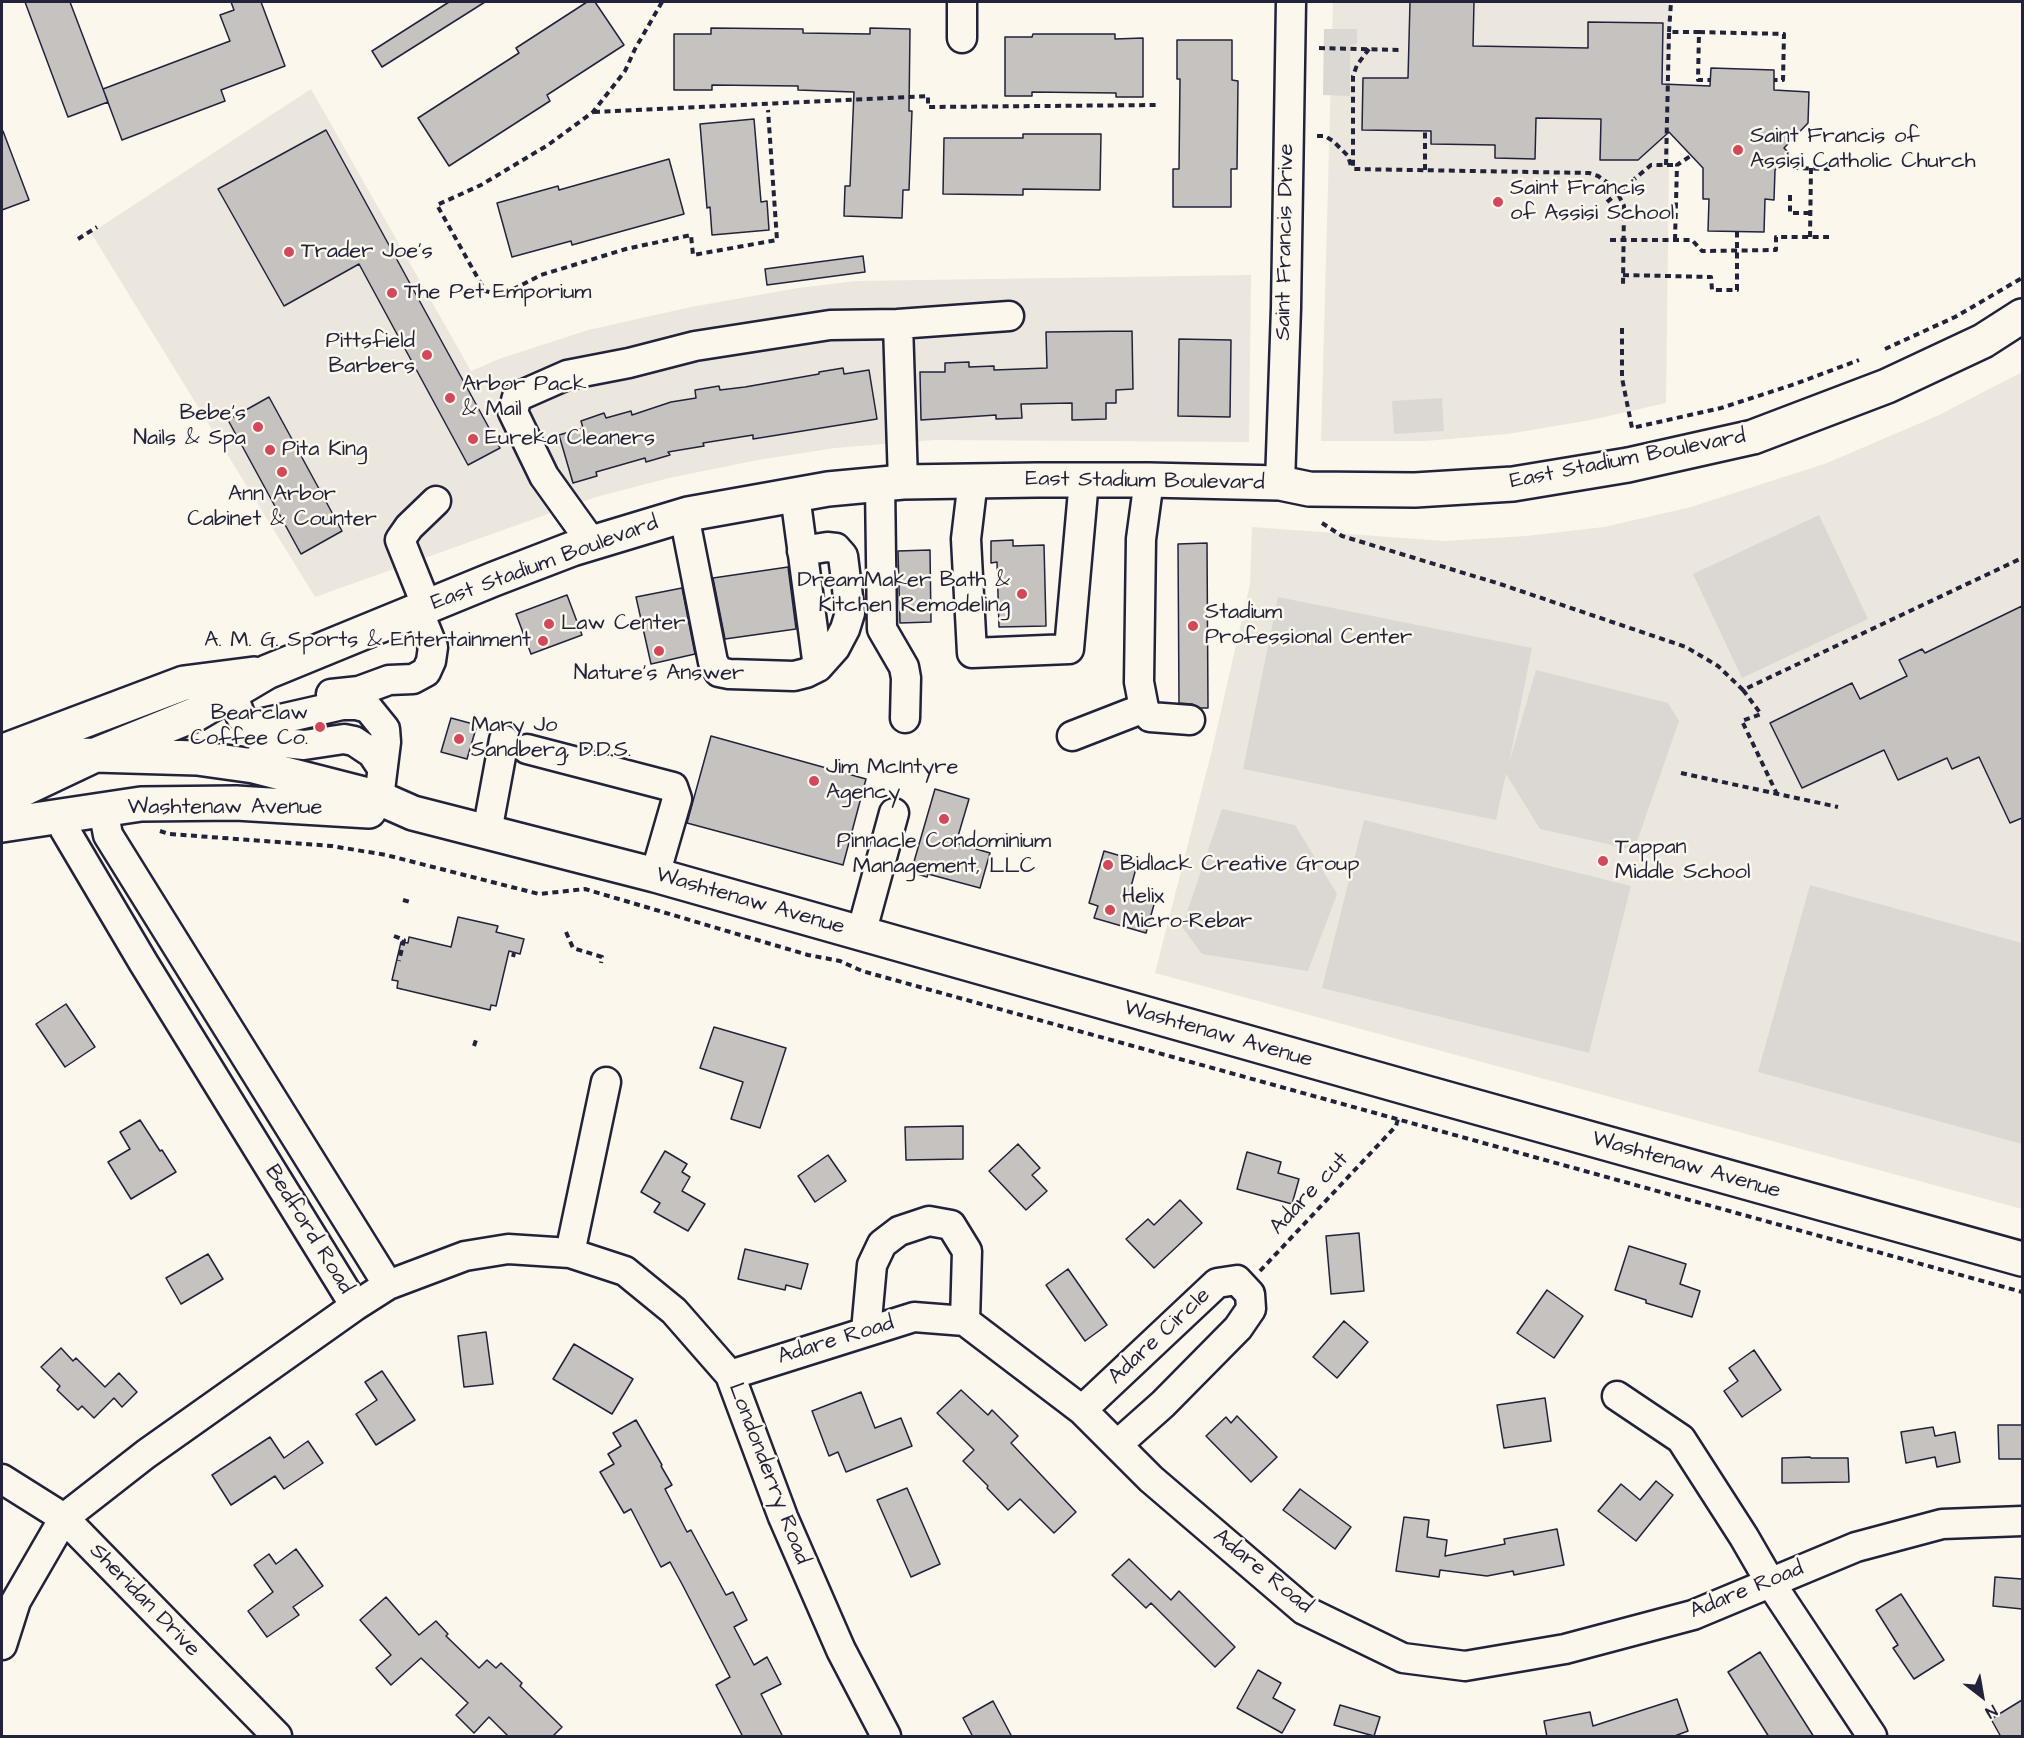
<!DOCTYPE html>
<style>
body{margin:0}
#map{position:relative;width:2024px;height:1738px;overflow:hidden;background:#fbf7ec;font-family:"Architects Daughter",sans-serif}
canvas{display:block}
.frame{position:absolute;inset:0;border:3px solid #22223b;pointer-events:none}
.north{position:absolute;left:1952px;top:1666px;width:60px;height:60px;-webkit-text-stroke:4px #fbf7ec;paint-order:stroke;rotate:149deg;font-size:16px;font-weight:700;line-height:24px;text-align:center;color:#22223b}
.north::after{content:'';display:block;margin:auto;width:21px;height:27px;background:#22223b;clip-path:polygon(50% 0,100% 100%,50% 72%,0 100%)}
</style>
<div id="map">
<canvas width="2024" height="1738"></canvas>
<div class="frame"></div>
<div class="north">N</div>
</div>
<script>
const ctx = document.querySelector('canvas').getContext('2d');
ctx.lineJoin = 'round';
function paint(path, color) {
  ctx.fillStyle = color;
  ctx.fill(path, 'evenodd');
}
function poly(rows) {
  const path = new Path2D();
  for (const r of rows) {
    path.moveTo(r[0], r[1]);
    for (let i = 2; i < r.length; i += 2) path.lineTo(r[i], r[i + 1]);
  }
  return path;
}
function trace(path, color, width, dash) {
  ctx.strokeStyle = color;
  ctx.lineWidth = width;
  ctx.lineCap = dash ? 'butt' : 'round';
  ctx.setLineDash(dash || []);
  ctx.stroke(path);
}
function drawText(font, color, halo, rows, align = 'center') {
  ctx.font = font + ' "Architects Daughter",sans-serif';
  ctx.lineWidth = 5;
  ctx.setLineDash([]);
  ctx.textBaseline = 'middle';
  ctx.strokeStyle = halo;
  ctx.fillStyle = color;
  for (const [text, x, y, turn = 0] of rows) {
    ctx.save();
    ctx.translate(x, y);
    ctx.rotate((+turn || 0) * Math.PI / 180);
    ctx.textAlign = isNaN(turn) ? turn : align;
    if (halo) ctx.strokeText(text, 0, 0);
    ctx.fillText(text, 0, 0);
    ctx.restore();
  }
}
const built = poly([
 [1333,2,1671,2,1666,403,1591,420,1508,434,1426,441,1321,441],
 [311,89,471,371,499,359,588,330,691,307,798,288,856,281,1251,275,1249,442,934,440,835,448,758,460,669,478,596,497,315,597,91,233],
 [2022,372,2022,1209,1155,973,1212,750,1250,584,1252,527,1445,541,1526,536,1604,527,1691,507,1827,463,1939,415]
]);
const green = poly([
 [1324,29,1357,29,1357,44,1350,45,1350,96,1323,95],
 [1442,398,1444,431,1394,434,1392,401],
 [1819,515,1868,619,1742,678,1693,574],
 [1278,597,1532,648,1509,763,1536,670,1668,703,1679,721,1634,850,1540,829,1506,774,1496,820,1243,769],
 [1222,809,1295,825,1337,894,1308,971,1202,954,1182,927],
 [1364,820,1631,886,1589,1053,1322,988],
 [1810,885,2022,943,2022,1144,1758,1072]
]);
const building = poly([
 [25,2,70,2,108,102,68,117,25,2],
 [231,2,261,2,285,66,221,90,225,101,122,140,103,89,230,41,220,15,234,10,231,2],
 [449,2,485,2,382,67,372,51,449,2],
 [587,2,595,2,624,45,547,95,550,101,449,166,418,118,519,53,516,48,587,2],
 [1410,2,1474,2,1473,46,1588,48,1588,22,1663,23,1662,84,1710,86,1711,68,1774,70,1774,90,1809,92,1808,123,1784,148,1790,154,1775,170,1774,200,1765,199,1764,232,1708,231,1709,199,1703,199,1703,168,1669,132,1638,160,1600,160,1601,119,1536,118,1535,159,1495,158,1495,145,1431,144,1431,131,1362,130,1363,78,1408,78,1410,2],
 [711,28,803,29,803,33,870,34,870,28,910,29,909,111,912,111,909,190,903,190,902,218,844,216,845,186,850,186,854,92,798,90,798,86,712,85,712,90,674,90,674,34,711,34,711,28],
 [1033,34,1115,34,1115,39,1143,38,1143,97,1116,97,1116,93,1032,92,1032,96,1005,96,1005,37,1032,37,1033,34],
 [1177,40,1232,40,1232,80,1238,81,1237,169,1231,169,1231,207,1173,207,1173,169,1179,169,1180,79,1177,79,1177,40],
 [754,119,761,202,767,201,769,230,712,235,710,207,707,208,700,124,754,119],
 [326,130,500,448,468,465,359,264,284,306,218,189,326,130],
 [2,131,3,131,29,200,2,210,2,131],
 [1023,134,1101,134,1100,190,1023,189,1023,195,943,194,944,138,1023,138,1023,134],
 [669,159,684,214,572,245,571,241,512,257,497,203,558,186,559,190,669,159],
 [863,256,865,272,767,285,765,269,863,256],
 [1132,331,1133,389,1116,390,1116,403,1106,403,1106,419,1072,420,1072,403,1021,404,1022,418,996,419,996,415,921,420,920,372,945,372,945,363,969,362,969,367,994,366,994,370,1047,368,1046,332,1132,331],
 [1179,339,1231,340,1230,417,1178,416,1179,339],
 [843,368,844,374,869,370,877,419,753,439,753,435,703,443,704,446,668,452,670,455,646,462,645,458,596,472,597,476,573,483,559,435,583,428,581,421,604,413,606,418,631,411,632,415,671,402,696,398,695,390,719,386,720,390,745,387,819,374,819,372,843,368],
 [269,397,342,531,301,554,228,420,269,397],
 [1013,540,1013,546,1044,545,1046,626,999,627,997,562,991,563,991,541,1013,540],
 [1207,543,1208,708,1200,708,1192,704,1179,703,1178,544,1207,543],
 [930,550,931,622,900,623,898,551,930,550],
 [788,567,796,629,725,639,713,578,788,567],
 [682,588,695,654,651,664,636,597,682,588],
 [567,595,582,635,531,654,516,614,567,595],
 [2022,606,2022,818,2010,823,1979,757,1952,769,1947,758,1898,780,1884,750,1802,788,1770,723,1852,683,1860,699,1907,676,1899,660,1922,649,1925,653,2022,606],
 [451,718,477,725,467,759,441,752,451,718],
 [711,736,866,779,843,865,687,823,711,736],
 [935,789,969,799,956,843,990,853,980,888,928,874,927,877,911,872,935,789],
 [1104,851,1138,861,1129,894,1155,901,1146,933,1094,918,1098,906,1089,903,1104,851],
 [458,917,498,926,496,932,524,939,520,954,509,951,496,1006,491,1005,490,1010,397,988,398,981,392,980,401,942,408,943,409,937,451,947,458,917],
 [66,1004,95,1047,65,1067,36,1024,66,1004],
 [714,1027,786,1048,760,1128,731,1119,743,1082,700,1068,714,1027],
 [140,1120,160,1151,162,1150,176,1172,131,1199,108,1162,130,1149,120,1132,140,1120],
 [963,1126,963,1159,906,1160,905,1127,963,1126],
 [1018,1144,1040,1168,1032,1175,1047,1191,1026,1210,989,1171,1018,1144],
 [665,1151,687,1164,682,1172,690,1177,682,1191,705,1204,688,1231,654,1212,660,1203,641,1192,665,1151],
 [1247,1152,1281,1162,1278,1173,1299,1179,1292,1204,1237,1189,1247,1152],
 [828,1155,846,1181,815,1202,798,1176,828,1155],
 [1180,1200,1202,1223,1154,1268,1126,1239,1148,1219,1154,1225,1180,1200],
 [1359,1233,1364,1291,1331,1294,1326,1236,1359,1233],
 [1629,1246,1686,1264,1680,1284,1700,1291,1692,1317,1646,1303,1646,1300,1615,1290,1629,1246],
 [745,1249,808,1264,801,1289,786,1285,785,1290,738,1279,745,1249],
 [208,1254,223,1279,181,1304,166,1278,208,1254],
 [1068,1269,1107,1325,1085,1341,1046,1285,1068,1269],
 [1547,1290,1583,1316,1554,1358,1517,1333,1547,1290],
 [1344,1321,1368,1342,1337,1378,1313,1357,1344,1321],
 [486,1332,493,1384,464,1387,458,1336,486,1332],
 [574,1344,633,1379,612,1414,553,1379,574,1344],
 [61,1348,73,1361,76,1358,105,1387,119,1373,137,1392,122,1407,114,1398,94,1418,82,1406,78,1410,57,1390,60,1386,41,1367,61,1348],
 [1754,1350,1781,1390,1742,1417,1724,1391,1738,1381,1729,1368,1754,1350],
 [382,1371,415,1420,376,1445,356,1414,377,1400,365,1382,382,1371],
 [961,1390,988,1415,992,1410,1018,1436,1011,1443,1076,1512,1054,1533,1020,1499,1008,1510,987,1488,988,1486,963,1461,974,1450,937,1413,961,1390],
 [861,1392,875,1428,901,1418,912,1446,846,1472,838,1452,829,1456,812,1411,861,1392],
 [1545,1398,1551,1441,1504,1448,1497,1405,1545,1398],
 [1237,1416,1277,1457,1251,1482,1206,1436,1226,1417,1231,1423,1237,1416],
 [636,1420,662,1465,661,1466,672,1485,665,1489,687,1532,691,1530,726,1595,733,1592,747,1620,734,1627,754,1665,767,1657,781,1684,761,1694,783,1737,743,1737,716,1685,730,1677,682,1584,670,1562,661,1567,631,1509,624,1513,600,1472,614,1464,608,1454,621,1446,613,1433,636,1420],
 [1998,1425,2022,1425,2022,1459,1999,1459,1998,1425],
 [1933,1427,1935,1436,1955,1432,1960,1462,1937,1467,1935,1457,1906,1463,1901,1432,1933,1427],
 [270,1437,284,1458,308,1441,323,1463,284,1489,275,1476,231,1505,212,1475,270,1437],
 [1810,1457,1811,1458,1848,1458,1849,1482,1782,1483,1782,1458,1810,1457],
 [1656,1481,1673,1495,1636,1541,1598,1511,1621,1484,1640,1500,1656,1481],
 [907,1488,940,1564,911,1577,877,1500,907,1488],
 [1300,1489,1351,1527,1335,1549,1283,1510,1300,1489],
 [1404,1517,1429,1520,1427,1537,1447,1540,1445,1556,1505,1544,1504,1539,1557,1529,1564,1565,1514,1575,1513,1571,1487,1576,1440,1570,1439,1577,1396,1571,1404,1517],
 [296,1549,323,1586,293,1607,299,1615,267,1637,248,1611,273,1592,254,1565,269,1554,276,1564,296,1549],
 [1129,1559,1171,1600,1179,1591,1235,1647,1215,1667,1151,1603,1146,1608,1112,1575,1129,1559],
 [1995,1577,2022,1579,2022,1609,1993,1606,1995,1577],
 [1901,1594,1944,1660,1914,1679,1893,1648,1898,1645,1876,1610,1901,1594],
 [386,1597,419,1635,436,1621,448,1634,446,1636,479,1668,487,1660,496,1668,501,1663,522,1683,520,1686,562,1727,552,1737,509,1737,489,1717,474,1733,456,1715,468,1703,421,1658,391,1685,376,1668,391,1655,360,1620,386,1597],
 [1760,1652,1814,1737,1769,1737,1728,1672,1760,1652],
 [1258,1670,1281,1683,1273,1698,1295,1710,1282,1733,1237,1708,1258,1670],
 [1677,1699,1688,1731,1672,1737,1547,1737,1544,1721,1590,1712,1593,1726,1677,1699],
 [2022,1700,2022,1737,2001,1737,1991,1719,2022,1700],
 [993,1701,1012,1737,973,1737,963,1718,993,1701],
 [1340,1705,1380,1717,1374,1736,1334,1725,1340,1705]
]);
const path = poly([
 [662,2,635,49,625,71,593,112,548,145,481,185,437,205,485,291,502,295,541,275,626,249,691,235,693,255,777,240,768,110],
 [1669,32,1671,2],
 [1699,32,1784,34,1783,80,1774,80],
 [1319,48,1403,50],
 [1369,49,1357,65,1353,76,1353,169,1589,173,1598,176,1615,188,1624,206,1623,286],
 [594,112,928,96,928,107,1158,105],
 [1317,136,1325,136,1333,141,1348,156,1351,166],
 [1787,157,1796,168,1830,169],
 [1666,165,1669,32,1699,32,1698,80,1710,80],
 [1425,170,1425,131],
 [1790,195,1790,213,1810,213],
 [1607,202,1651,165,1677,165],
 [1810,237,1811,168],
 [78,239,97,227],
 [1610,240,1692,240,1702,251,1776,250,1776,237,1829,237],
 [1675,240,1677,165,1692,155],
 [1623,275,1711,277,1712,290,1737,290,1737,231],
 [1622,328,1622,378,1632,428,1721,408,1795,384,1859,360],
 [1885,349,1955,317,2022,278],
 [1322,523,1342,536,1500,584,1686,647,1718,666,1743,690,2022,558],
 [1743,690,1761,714,1742,721,1777,794],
 [1681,773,1838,807],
 [160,831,169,834,332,846,386,855,539,894,585,889,808,955,840,961,862,971,2022,1292],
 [403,900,410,902],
 [566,932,573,948,602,957,601,963],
 [394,936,404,940,399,961],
 [513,957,514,953],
 [474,1046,477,1037],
 [1260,1271,1396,1126,1398,1119]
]);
const minor = poly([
 [962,38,962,2],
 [973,480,966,539,972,653,1069,649,1084,480],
 [1149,480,1141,539,1139,682,1144,708,1150,717,1190,720],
 [903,482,898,324,1009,316],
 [1280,483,1286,308,1291,2],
 [880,484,882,629,904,667,906,678,905,718],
 [795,495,818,667],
 [684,515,713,662,719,672,729,674,794,676,806,673,818,667,835,648,845,629,850,613,843,556,836,548,827,547,802,551],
 [592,543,544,476,513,412,517,397,567,375,629,363,695,346,830,325,898,324],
 [427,607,400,540,409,527,436,501],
 [232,693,241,717,250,726,342,705,356,705,368,708,385,729,386,742,379,798],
 [331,694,359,691,389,680,413,679,426,672,431,661,433,647,418,610],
 [1072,736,1144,708],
 [527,749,673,787,677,799,655,875],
 [254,766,266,748,275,742,304,745,344,739,354,741,372,753,382,768],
 [103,809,108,835,388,1285],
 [59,815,65,830,143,962,355,1306],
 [487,832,504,740],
 [861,934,894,813],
 [570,1253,606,1082],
 [866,1331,872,1265,882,1244,899,1231,929,1221,951,1225,967,1251,965,1321],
 [730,1375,914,1317,965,1321,1082,1410,1151,1479,1304,1610,1403,1658,1465,1666,1565,1649,1693,1615,1856,1547,1942,1524,2022,1521],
 [1617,1396,1681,1439,1744,1537,1770,1582,1872,1736],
 [1082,1410,1217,1283,1237,1280,1250,1294,1251,1309,1238,1328,1163,1404,1118,1444],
 [2,1479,64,1518,277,1736],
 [2,1645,16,1601,64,1518,146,1454,355,1306,388,1285,465,1256,508,1249,570,1253,625,1271,674,1311,730,1375,783,1517,841,1650,886,1736]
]);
const major = poly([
 [9,749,184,683,254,674],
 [2,764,53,756,95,755,197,758,254,766,379,798,413,813,655,875,1419,1091,2022,1259],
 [2,799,95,755,196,714,267,672,494,579,572,549,688,514,828,489,903,482,1037,480,1149,480,1280,483,1309,489,1415,490,1513,484,1628,465,1753,437,1887,386,1983,341,2022,316],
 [2,825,141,804,236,803,369,811]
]);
const markers = [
 [1738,150,6,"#d1495b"],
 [1498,202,6,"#d1495b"],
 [289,252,6,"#d1495b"],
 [392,293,6,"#d1495b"],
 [427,355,6,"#d1495b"],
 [450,398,6,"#d1495b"],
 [258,427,6,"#d1495b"],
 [473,439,6,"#d1495b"],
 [270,450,6,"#d1495b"],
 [282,472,6,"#d1495b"],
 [1022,594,6,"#d1495b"],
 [549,624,6,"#d1495b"],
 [1193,626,6,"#d1495b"],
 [543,641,6,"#d1495b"],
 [659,651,6,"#d1495b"],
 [320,727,6,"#d1495b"],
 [459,739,6,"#d1495b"],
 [814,781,6,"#d1495b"],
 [944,819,6,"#d1495b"],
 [1603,861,6,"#d1495b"],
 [1108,865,6,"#d1495b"],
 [1110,910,6,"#d1495b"]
];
const poiNames = [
 ["Saint Francis of",1750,137],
 ["Assisi Catholic Church",1750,162],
 ["Saint Francis",1510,189],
 ["of Assisi School",1510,214],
 ["Trader Joe's",301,252],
 ["The Pet Emporium",404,293],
 ["Pittsfield",415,342,"right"],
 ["Barbers",415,367,"right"],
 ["Arbor Pack",462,385],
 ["& Mail",462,410],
 ["Bebe's",246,414,"right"],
 ["Nails & Spa",246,439,"right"],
 ["Eureka Cleaners",485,439],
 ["Pita King",282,450],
 ["Ann Arbor",282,495,"center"],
 ["Cabinet & Counter",282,520,"center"],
 ["DreamMaker Bath &",1010,581,"right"],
 ["Kitchen Remodeling",1010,606,"right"],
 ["Stadium",1205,613],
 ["Professional Center",1205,638],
 ["Law Center",561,624],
 ["A. M. G. Sports & Entertainment",531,641,"right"],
 ["Nature's Answer",659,674,"center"],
 ["Bearclaw",308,714,"right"],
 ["Coffee Co.",308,739,"right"],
 ["Mary Jo",471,726],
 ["Sandberg, D.D.S.",471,751],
 ["Jim McIntyre",826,768],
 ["Agency",826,793],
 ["Pinnacle Condominium",944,842,"center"],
 ["Management, LLC",944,867,"center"],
 ["Tappan",1615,848],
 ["Middle School",1615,873],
 ["Bidlack Creative Group",1120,865],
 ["Helix",1122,897],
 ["Micro-Rebar",1122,922]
];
const streetNames = [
 ["Saint Francis Drive",1286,242,-89],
 ["East Stadium Boulevard",1628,460,-11],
 ["East Stadium Boulevard",1145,482,1],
 ["East Stadium Boulevard",545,564,-20],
 ["Washtenaw Avenue",225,808],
 ["Washtenaw Avenue",750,902,16],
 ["Washtenaw Avenue",1218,1035,16],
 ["Washtenaw Avenue",1686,1166,16],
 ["Adare cut",1310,1194,-47],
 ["Bedford Road",308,1230,58],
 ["Adare Circle",1160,1337,-43],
 ["Adare Road",836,1341,-17],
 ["Londonderry Road",768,1474,69],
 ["Adare Road",1262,1572,39],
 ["Adare Road",1747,1591,-22],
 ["Sheridan Drive",144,1601,46]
];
paint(built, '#ebe7df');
paint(green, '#dbd8d3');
paint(building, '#c6c2c0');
trace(building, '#22223b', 1.5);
trace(minor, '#22223b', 33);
trace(major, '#22223b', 38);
trace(path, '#22223b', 4, [6, 4.5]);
trace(minor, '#fbf7ec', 28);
trace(major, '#fbf7ec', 33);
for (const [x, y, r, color] of markers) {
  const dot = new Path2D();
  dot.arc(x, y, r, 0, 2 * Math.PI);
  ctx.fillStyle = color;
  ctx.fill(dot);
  trace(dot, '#fbf7ec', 2);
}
drawText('22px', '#22223b', '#fbf7ec', poiNames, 'left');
drawText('22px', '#22223b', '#fbf7ec', streetNames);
</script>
